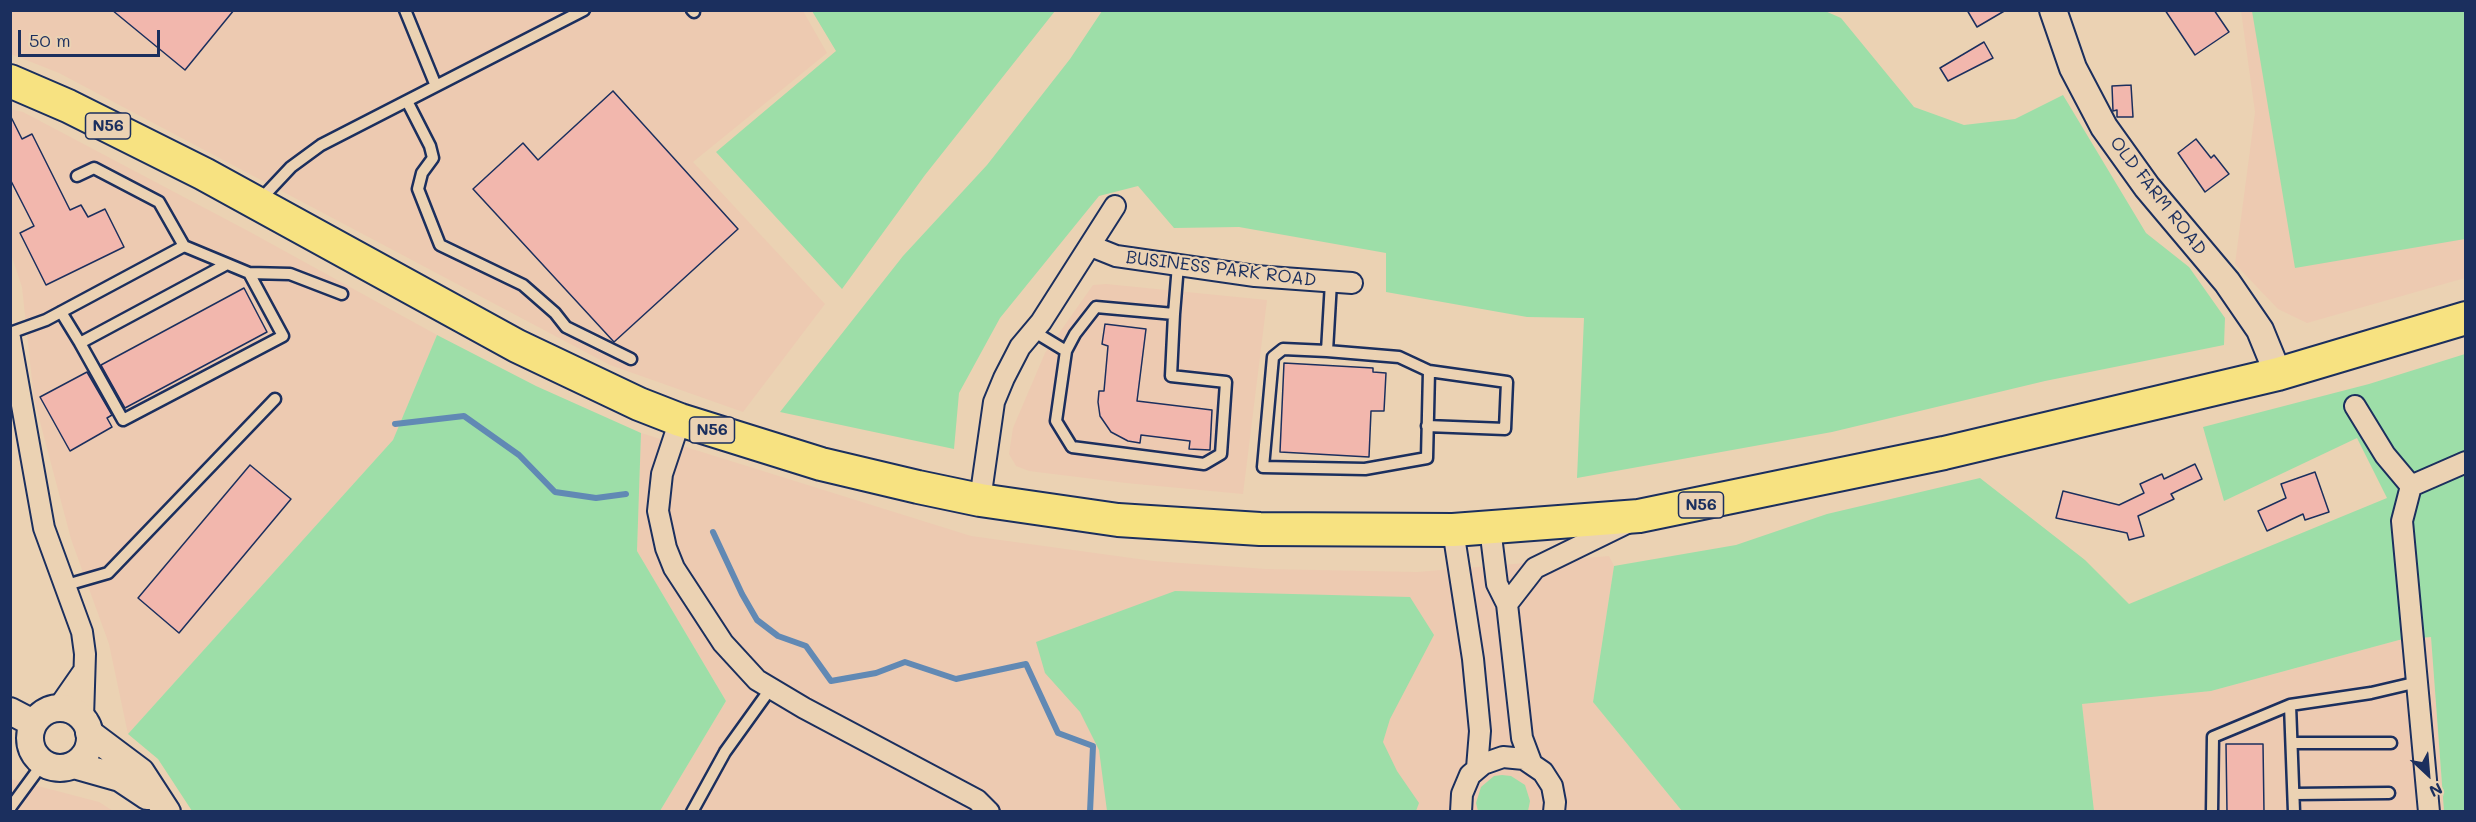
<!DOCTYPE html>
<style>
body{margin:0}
#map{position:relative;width:2476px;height:822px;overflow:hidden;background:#ebd2b3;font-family:Mali,sans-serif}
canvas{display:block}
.frame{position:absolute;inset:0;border:12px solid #1b2f5e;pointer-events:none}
.north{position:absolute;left:2398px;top:744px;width:60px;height:60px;-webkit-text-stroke:4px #ebd2b3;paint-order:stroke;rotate:154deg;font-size:16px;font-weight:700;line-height:24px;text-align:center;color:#1b2f5e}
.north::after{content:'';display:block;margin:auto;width:21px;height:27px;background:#1b2f5e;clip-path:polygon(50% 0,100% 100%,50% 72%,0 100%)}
.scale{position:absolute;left:18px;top:30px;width:142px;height:27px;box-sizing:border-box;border:3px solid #1b2f5e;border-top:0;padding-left:8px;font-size:18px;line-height:21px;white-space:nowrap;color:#1b2f5e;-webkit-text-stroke:4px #ebd2b3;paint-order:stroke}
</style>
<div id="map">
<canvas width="2476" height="822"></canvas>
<div class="frame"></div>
<div class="north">N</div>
<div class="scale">50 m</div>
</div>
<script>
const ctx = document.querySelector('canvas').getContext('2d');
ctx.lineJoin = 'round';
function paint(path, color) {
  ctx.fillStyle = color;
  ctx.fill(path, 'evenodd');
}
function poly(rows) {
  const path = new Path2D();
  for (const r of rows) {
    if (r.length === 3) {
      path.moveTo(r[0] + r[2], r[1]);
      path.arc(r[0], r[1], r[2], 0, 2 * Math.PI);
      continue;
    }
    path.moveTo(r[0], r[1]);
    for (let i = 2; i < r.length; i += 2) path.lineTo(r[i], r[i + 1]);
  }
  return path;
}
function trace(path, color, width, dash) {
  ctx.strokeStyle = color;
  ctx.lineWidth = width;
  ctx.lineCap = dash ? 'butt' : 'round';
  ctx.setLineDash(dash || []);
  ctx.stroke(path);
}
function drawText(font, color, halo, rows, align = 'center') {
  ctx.font = font + ' Mali,sans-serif';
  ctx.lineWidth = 4.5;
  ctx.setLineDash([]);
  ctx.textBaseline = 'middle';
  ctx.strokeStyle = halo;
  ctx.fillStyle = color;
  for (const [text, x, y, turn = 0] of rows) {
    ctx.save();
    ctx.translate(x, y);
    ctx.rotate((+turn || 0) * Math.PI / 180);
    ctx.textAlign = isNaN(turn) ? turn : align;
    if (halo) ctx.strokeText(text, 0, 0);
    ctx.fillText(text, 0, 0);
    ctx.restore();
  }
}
const built = poly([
 [10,11,803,11,827,53,693,162,825,304,743,412,610,365,59,73,11,54],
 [2241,11,2465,11,2465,278,2307,323,2278,309,2235,264,2255,112],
 [10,109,23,112,250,232,437,335,393,440,128,734,109,644,71,539,34,399,22,287,11,254],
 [1106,284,1267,300,1243,494,1126,483,1029,471,1016,466,1009,454,1013,428,1045,353,1093,285],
 [641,433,971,536,1153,561,1266,569,1417,572,1609,556,1614,566,1593,702,1682,811,660,811,726,701,637,551],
 [2431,637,2444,811,2094,811,2082,704,2211,691,2399,640],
 [11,779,99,802,113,811,11,812]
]);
const green = poly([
 [812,11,1055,11,925,175,842,289,716,152,836,51],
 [1102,11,1825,11,1841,18,1914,107,1964,125,2015,119,2063,95,2146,233,2189,267,2225,318,2224,345,2045,381,1832,432,1577,478,1584,318,1527,317,1386,292,1386,253,1239,227,1174,228,1138,186,1099,196,1000,318,959,393,954,449,780,412,903,256,987,165,1070,59],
 [2252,11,2465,11,2465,239,2295,268],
 [437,335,536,386,641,433,637,551,726,701,660,811,192,811,158,759,128,734,393,440],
 [2465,354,2465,811,2444,811,2431,637,2399,640,2211,691,2082,704,2094,811,1682,811,1593,702,1614,566,1736,545,1827,514,1980,478,2085,560,2129,604,2387,498,2357,438,2224,501,2203,427,2369,384],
 [1175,591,1410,597,1434,635,1390,719,1383,742,1397,771,1419,803,1416,811,1107,811,1099,750,1080,712,1045,673,1036,642],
 [1502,775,1511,776,1525,785,1530,801,1528,811,1478,811,1476,803,1481,787,1494,776]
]);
const stream = poly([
 [395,424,464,416,519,455,555,492,596,498,626,494],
 [713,532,742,594,757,620,778,636,806,646,831,681,876,673,905,662,956,679,1026,664,1058,733,1093,746,1090,812]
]);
const building = poly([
 [112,10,234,10,185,70,112,10],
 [1967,10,2006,10,1977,27,1967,10],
 [2165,10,2214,10,2229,32,2195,55,2165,10],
 [1984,42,1993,58,1948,81,1940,68,1984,42],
 [2131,85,2133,117,2117,117,2117,110,2113,111,2112,86,2131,85],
 [613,91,738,229,614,342,473,189,523,143,538,160,613,91],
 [10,115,22,139,32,134,70,210,81,205,88,217,105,209,124,247,46,285,20,233,34,226,10,179,10,115],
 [2196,139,2211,158,2214,155,2229,174,2205,192,2178,153,2196,139],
 [244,288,267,332,125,408,101,365,244,288],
 [1105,324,1146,329,1137,401,1212,410,1210,450,1189,449,1190,441,1141,435,1140,443,1128,441,1111,432,1100,416,1098,402,1099,391,1104,391,1108,346,1102,344,1105,324],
 [1284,363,1373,368,1373,372,1386,373,1384,411,1371,411,1369,457,1280,452,1284,363],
 [87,372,112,415,107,418,112,427,70,451,40,397,87,372],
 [2195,464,2202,479,2171,494,2174,499,2138,516,2144,536,2129,540,2127,533,2056,518,2063,491,2119,505,2144,493,2140,484,2162,474,2164,479,2195,464],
 [250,465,291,499,179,633,138,598,250,465],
 [2315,472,2329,512,2305,520,2303,514,2267,531,2258,511,2286,498,2281,484,2315,472],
 [2226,744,2263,744,2264,812,2227,812,2226,744]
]);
const service = poly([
 [405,10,436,86],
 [692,10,694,12],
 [407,101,430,146,433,158,422,173,418,189,440,245,523,285,555,313,566,327,631,359],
 [77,176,94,168,159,202,184,246],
 [260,200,291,167,321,145,584,10],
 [61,312,80,343,227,264],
 [1174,314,1171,376,1226,382,1221,454,1204,464,1072,447,1056,421,1066,351,1075,334,1096,307,1174,314,1178,265],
 [1033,331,1066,351],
 [10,333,46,320,184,246,249,273,290,274,342,294],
 [80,343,123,420,283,336,249,273],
 [1327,351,1399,357,1429,371,1427,458,1365,469,1263,467,1273,357,1283,349,1327,351,1331,282],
 [1427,426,1505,429,1507,382,1429,371],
 [63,586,108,573,275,399],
 [2290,705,2294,812],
 [2292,743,2391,743],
 [2294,794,2389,793],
 [10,808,43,763],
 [692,812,725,752,771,688],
 [2212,812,2213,737,2290,705,2371,693,2418,682]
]);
const minor = poly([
 [1091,246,1116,256,1255,276,1352,283],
 [10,338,44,528,82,632,85,654,83,718],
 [2355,406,2385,455,2411,486],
 [680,420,662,474,658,511,666,548,674,568,723,643,757,680,804,708,977,800,989,812],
 [980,500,994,402,1004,378,1020,347,1041,322,1115,206],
 [1490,528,1497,584,1507,604,1522,738,1531,762],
 [1453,530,1473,659,1480,731,1477,768],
 [1507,604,1535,568,1627,523],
 [58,708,83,672],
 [1461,812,1462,794,1470,775,1483,764,1503,757,1524,759,1543,772,1552,786,1555,802,1554,812],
 [2429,812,2402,521,2411,486,2466,462]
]);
const tertiary = poly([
 [2053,10,2073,68,2104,127,2147,187,2227,282,2260,330,2278,374],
 [60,738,30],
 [10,711,33,723],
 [89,733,141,772,167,812],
 [74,765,120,778,147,796]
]);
const primary = poly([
 [10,81,68,106,204,174,517,346,639,404,680,420,821,464,918,487,980,500,1118,520,1260,529,1453,530,1639,516,1944,453,2278,374,2466,318]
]);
const shields = [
 [108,126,45],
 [712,430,45],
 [1701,505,45]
];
const shieldNames = [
 ["N56",108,126],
 ["N56",712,430],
 ["N56",1701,505]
];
const streetNames = [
 ["OLD FARM ROAD",2158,196,52],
 ["BUSINESS PARK ROAD",1221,269,7]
];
paint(built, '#edcab1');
paint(green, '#9ddea8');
trace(stream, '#6189b4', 6);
paint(building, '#f2b7ad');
trace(building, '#1b2f5e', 1.5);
trace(service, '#1b2f5e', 15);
trace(minor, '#1b2f5e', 24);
trace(tertiary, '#1b2f5e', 30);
trace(primary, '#1b2f5e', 36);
trace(service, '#ebd2b3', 10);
trace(minor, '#ebd2b3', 20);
trace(tertiary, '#ebd2b3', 26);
trace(primary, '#f7e281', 32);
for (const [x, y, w] of shields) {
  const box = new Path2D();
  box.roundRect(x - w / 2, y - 13, w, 26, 4.5);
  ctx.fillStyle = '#ebd2b3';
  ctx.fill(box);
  trace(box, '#1b2f5e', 1.5);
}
drawText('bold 16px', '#1b2f5e', null, shieldNames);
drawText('18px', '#1b2f5e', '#ebd2b3', streetNames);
</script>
